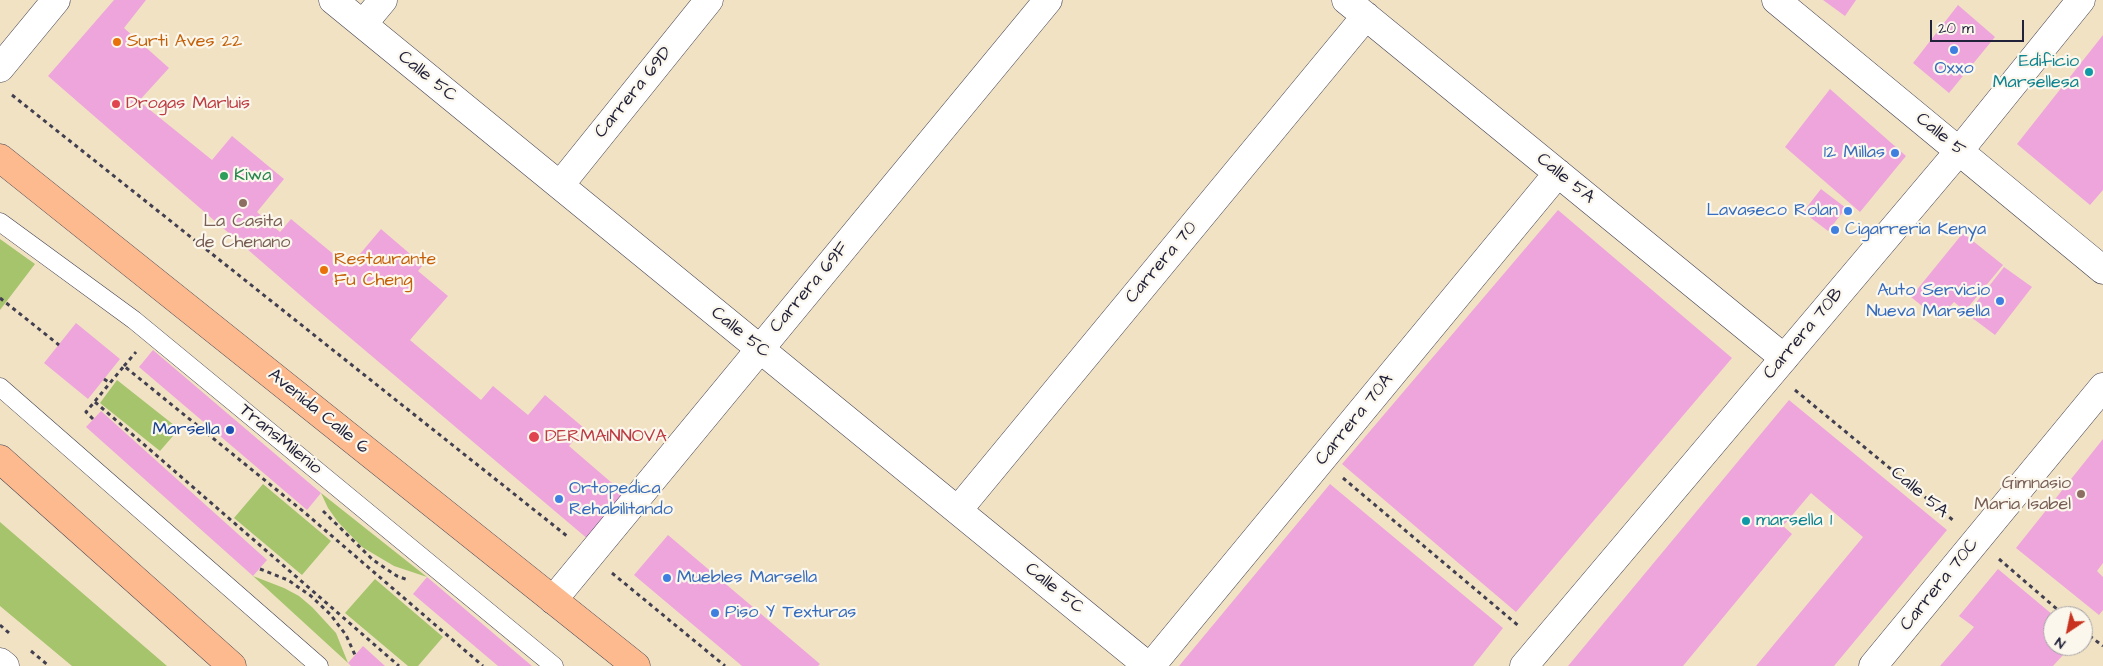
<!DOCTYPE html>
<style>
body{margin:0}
#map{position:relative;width:2103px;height:666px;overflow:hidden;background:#f1e2c4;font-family:"Architects Daughter",sans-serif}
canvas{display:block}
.north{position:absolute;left:2043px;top:606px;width:50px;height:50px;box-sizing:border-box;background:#fbf7ec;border:1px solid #a4a2a5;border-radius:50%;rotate:214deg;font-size:14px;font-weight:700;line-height:20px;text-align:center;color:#22223b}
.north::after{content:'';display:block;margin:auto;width:18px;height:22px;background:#c8321e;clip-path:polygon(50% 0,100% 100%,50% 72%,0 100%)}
.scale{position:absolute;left:1930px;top:20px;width:94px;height:22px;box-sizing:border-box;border:2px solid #22223b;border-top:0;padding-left:6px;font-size:15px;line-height:18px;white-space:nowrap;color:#22223b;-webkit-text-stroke:4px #fbf7ec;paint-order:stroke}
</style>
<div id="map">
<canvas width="2103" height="666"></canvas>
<div class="north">N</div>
<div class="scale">20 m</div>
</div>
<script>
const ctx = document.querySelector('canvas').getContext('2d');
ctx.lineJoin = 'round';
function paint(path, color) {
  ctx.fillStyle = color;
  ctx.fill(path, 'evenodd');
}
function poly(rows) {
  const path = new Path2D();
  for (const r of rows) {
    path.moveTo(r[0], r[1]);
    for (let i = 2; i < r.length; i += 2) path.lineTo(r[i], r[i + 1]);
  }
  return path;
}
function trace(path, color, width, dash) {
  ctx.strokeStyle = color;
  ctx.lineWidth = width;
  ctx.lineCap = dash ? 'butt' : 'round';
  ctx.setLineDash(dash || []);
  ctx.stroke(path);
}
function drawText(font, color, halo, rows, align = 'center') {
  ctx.font = font + ' "Architects Daughter",sans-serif';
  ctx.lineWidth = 4.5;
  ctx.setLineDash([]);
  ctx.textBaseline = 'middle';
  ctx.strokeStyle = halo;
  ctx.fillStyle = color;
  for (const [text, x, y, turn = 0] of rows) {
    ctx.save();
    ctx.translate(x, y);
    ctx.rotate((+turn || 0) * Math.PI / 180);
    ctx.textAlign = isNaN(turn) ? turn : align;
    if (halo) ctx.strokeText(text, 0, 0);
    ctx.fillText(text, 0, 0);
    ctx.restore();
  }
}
const green = poly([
 [0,239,35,264,0,310],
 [117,380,179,429,160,451,100,403],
 [263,484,331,541,302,575,234,518],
 [321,493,427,577,394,566,362,547,338,522,328,508],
 [0,522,167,666,72,666,0,606],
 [253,576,284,588,299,596,312,607,336,633,348,663],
 [375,579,443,637,418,666,408,666,345,613]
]);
const building = poly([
 [114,0,146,0,124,28,169,68,139,101,212,160,232,136,284,179,257,212,280,232,291,219,349,267,381,229,423,265,418,271,448,296,410,340,481,400,493,386,528,415,545,395,584,428,569,446,627,496,589,540,315,308,48,76],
 [1823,0,1856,0,1845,16],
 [1958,5,1995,37,1949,93,1913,63],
 [2103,35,2103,190,2090,205,2017,144],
 [1830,89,1906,156,1860,212,1785,147],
 [1821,189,1846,208,1828,231,1803,212],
 [1558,210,1732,358,1516,612,1342,464],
 [1963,233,2003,265,1965,311,1954,302,1938,319,1911,297],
 [2004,267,2032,287,1995,335,1967,314],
 [76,323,120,359,88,399,44,363],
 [153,350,321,493,307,510,139,367],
 [1789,400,1947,530,1834,666,1756,666,1863,537,1811,493,1783,526,1792,534,1683,666,1568,666],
 [101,411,267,560,253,576,86,427],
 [2103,439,2103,563,2097,571,2103,577,2103,610,2099,615,2016,548],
 [1330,484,1503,628,1473,666,1179,666],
 [668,535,820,664,818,666,742,666,634,575],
 [1998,569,2053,615,2053,646,2064,646,2063,655,2053,666,1940,666,1974,627,1959,616],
 [427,577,532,666,498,666,413,594],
 [363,646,385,666,351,666,348,663]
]);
const path = poly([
 [12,95,567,536],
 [0,298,59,345],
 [124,366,136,352],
 [104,379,110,383],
 [1795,390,1954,521],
 [95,402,399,666],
 [93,419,86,412,124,366,304,512,483,666],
 [1343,478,1520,627],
 [323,511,373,560,397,576,408,580],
 [1999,559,2065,616],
 [260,569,288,580,311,596,330,614,346,635,355,655],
 [612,573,725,666],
 [0,625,9,633],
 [2083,631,2103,646],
 [31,651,49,666]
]);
const service = poly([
 [0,222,134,320,554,666],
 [0,387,319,666]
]);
const minor = poly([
 [333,0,1148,666],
 [1346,0,1784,358],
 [363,24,383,0],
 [0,68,56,0],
 [560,185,709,0],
 [958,510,1366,16],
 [553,600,1048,0],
 [1151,666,1558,173],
 [1873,666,2103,387]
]);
const tertiary = poly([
 [1776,0,2103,270],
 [0,662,5,666],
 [1524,666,1959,151,2081,0]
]);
const trunk = poly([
 [0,158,636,666],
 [0,459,232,666]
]);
const markers = [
 [117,42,5,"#e8710a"],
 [1954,50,5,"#3f7fe0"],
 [2089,72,5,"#0f9aa8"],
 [116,104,5,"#e0444e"],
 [1895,153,5,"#3f7fe0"],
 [224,176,5,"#2e9e5b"],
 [243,203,5,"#8d6e63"],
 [1848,211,5,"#3f7fe0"],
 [1835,230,5,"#3f7fe0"],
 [324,270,5,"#e8710a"],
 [2000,301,5,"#3f7fe0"],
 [230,430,5,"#1a4fb4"],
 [534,437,6,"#e0444e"],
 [2081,494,5,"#8d6e63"],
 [559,499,5,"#3f7fe0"],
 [1746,521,5,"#0f9aa8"],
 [667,578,5,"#3f7fe0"],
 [715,613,5,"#3f7fe0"]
];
const foodNames = [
 ["Surti Aves 22",127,42],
 ["Restaurante",334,260],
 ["Fu Cheng",334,281]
];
const cultureNames = [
 ["Edificio",2079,62],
 ["Marsellesa",2079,83],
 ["marsella 1",1756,521,"left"]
];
const shopNames = [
 ["Oxxo",1954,69,"center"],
 ["12 Millas",1885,153,"right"],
 ["Lavaseco Rolan",1838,211,"right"],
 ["Cigarreria Kenya",1845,230],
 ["Auto Servicio",1990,291,"right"],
 ["Nueva Marsella",1990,312,"right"],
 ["Ortopedica",569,489],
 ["Rehabilitando",569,510],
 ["Muebles Marsella",677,578],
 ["Piso Y Texturas",725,613]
];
const streetNames = [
 ["Calle 5C",427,77,39],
 ["Carrera 69D",634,93,-51],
 ["Calle 5",1940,135,39],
 ["Calle 5A",1565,179,39],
 ["Carrera 70",1162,263,-50],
 ["Carrera 69F",810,288,-50],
 ["Calle 5C",740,333,39],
 ["Carrera 70B",1804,334,-50],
 ["Avenida Calle 6",318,412,39],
 ["Carrera 70A",1355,420,-51],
 ["TransMilenio",280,440,39],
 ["Calle 5A",1919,493,40],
 ["Carrera 70C",1940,585,-51],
 ["Calle 5C",1054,589,39]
];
const healthNames = [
 ["Drogas Marluis",126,104],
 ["DERMAINNOVA",545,437]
];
const leisureNames = [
 ["Kiwa",234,176]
];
const educationNames = [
 ["La Casita",243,222],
 ["de Chenano",243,243],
 ["Gimnasio",2071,484,"right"],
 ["Maria Isabel",2071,505,"right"]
];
const transitNames = [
 ["Marsella",220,430]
];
paint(green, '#a5c46c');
paint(building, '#eea5dc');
trace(service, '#413f50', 19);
trace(minor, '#413f50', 29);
trace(tertiary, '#413f50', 29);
trace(trunk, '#413f50', 29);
trace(path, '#413f50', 3, [4, 4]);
trace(service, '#fff', 18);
trace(minor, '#fff', 28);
trace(tertiary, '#fff', 28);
trace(trunk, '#fcba8e', 28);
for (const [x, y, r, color] of markers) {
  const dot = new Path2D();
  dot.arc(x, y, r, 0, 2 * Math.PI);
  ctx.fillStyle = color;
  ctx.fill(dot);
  trace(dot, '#fbf7ec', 2);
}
drawText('18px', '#c56008', '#fbf7ec', foodNames, 'left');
drawText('18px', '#0d838f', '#fbf7ec', cultureNames, 'right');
drawText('18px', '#366cbe', '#fbf7ec', shopNames, 'left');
drawText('18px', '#22223b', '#fbf7ec', streetNames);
drawText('18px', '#be3a42', '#fbf7ec', healthNames, 'left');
drawText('18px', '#27864d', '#fbf7ec', leisureNames, 'left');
drawText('18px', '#785e54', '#fbf7ec', educationNames);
drawText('18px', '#164399', '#fbf7ec', transitNames, 'right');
</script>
